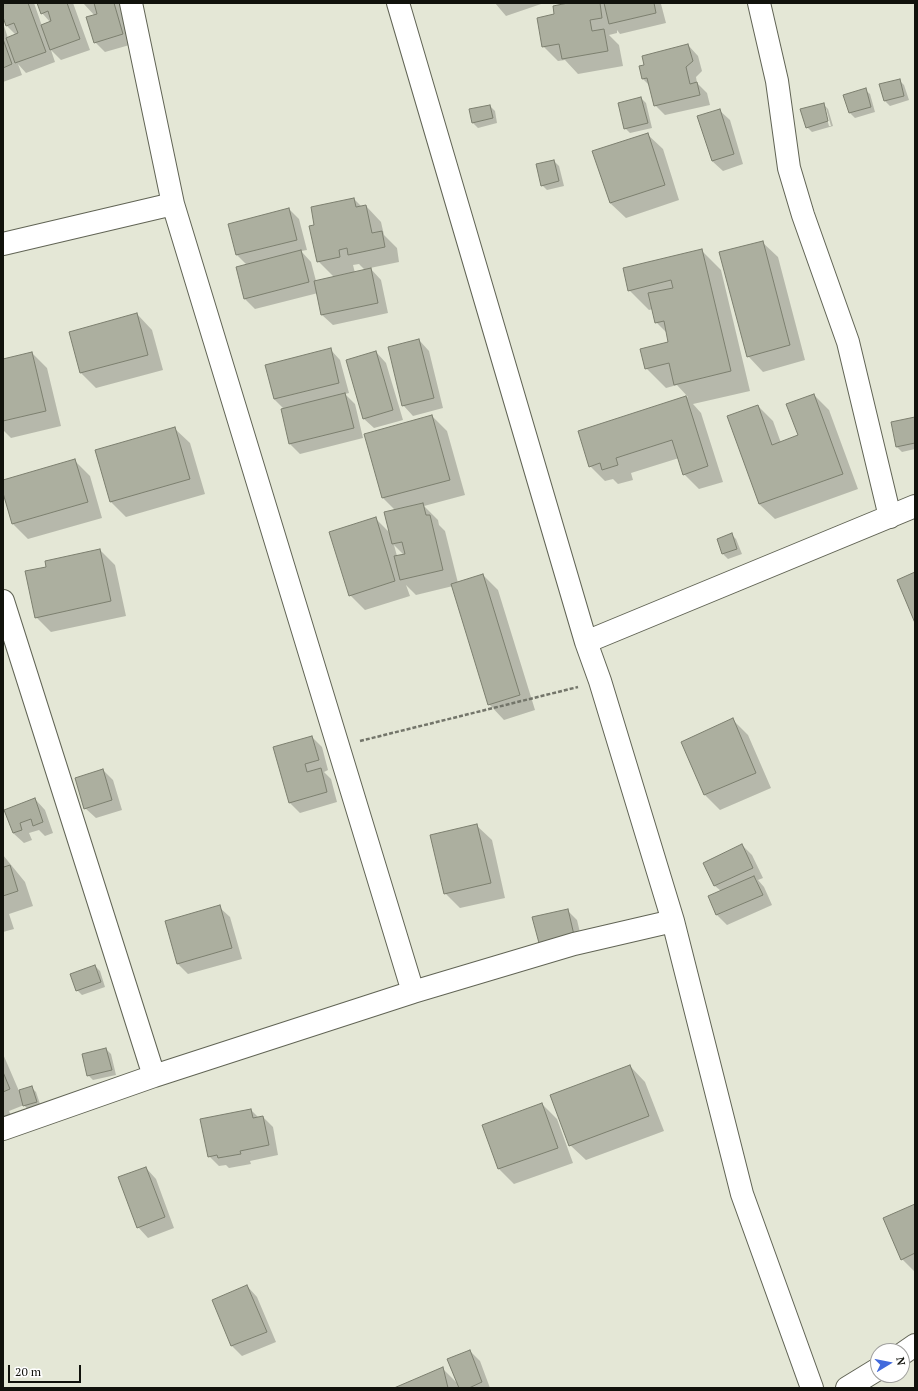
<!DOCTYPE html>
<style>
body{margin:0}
#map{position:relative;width:918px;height:1391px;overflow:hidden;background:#e4e7d6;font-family:"PT Serif",serif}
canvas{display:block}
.frame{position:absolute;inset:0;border:4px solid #11120c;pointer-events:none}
.north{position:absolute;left:870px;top:1343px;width:40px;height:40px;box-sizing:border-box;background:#fff;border:1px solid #a0a09e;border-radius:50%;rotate:80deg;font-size:11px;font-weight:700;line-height:16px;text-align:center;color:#11120c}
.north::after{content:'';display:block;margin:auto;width:14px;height:18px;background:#436adc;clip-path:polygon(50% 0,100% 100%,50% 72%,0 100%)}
.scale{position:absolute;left:8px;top:1365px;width:73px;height:18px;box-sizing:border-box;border:2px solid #11120c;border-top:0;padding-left:5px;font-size:12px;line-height:14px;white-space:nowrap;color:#11120c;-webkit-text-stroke:3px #fff;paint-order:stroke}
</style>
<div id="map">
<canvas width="918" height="1391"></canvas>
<div class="frame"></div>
<div class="north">N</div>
<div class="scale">20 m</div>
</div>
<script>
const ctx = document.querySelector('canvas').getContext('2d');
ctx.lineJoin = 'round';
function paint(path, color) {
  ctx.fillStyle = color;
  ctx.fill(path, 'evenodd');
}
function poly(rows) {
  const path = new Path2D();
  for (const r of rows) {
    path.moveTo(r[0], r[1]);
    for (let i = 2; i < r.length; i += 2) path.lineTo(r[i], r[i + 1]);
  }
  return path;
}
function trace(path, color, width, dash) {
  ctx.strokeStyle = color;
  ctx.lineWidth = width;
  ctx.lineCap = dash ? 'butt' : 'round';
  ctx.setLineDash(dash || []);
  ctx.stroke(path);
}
const shadow = poly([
 [3,3,34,3,42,26,51,23,42,13,38,3,73,3,90,50,61,60,51,50,55,62,26,73,18,64,22,75,3,82,3,23,8,38,16,35,7,26,3,14],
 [83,3,121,3,133,44,105,52,95,42,95,16],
 [495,3,544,3,506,16],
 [574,3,603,3,606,6,605,3,668,3,661,4,666,23,620,34,617,30,617,33,609,35,619,45,623,66,578,74,565,60,558,61,543,46,555,15],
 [688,45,698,56,702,71,696,77,697,83,707,93,710,105,665,115,655,105,650,86,643,79,645,65],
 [899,80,904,85,909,100,890,106,885,101],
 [865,90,870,94,875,112,855,118,850,113],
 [641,98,646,103,652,128,630,133,625,128],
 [823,104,828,109,833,126,812,132,807,127],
 [824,108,826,108,831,126,829,126],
 [490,106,495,111,497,123,478,128,473,123,470,110],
 [719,110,730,120,743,164,723,171,712,161],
 [647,134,663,149,679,200,626,218,610,203,594,152],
 [554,161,559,166,564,186,547,190,542,185],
 [354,199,362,207,366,206,381,222,384,235,397,248,399,262,370,268,381,280,388,313,333,325,322,315,318,293,255,309,245,299,247,265,237,255,229,224,289,209,299,219,307,250,301,251,311,262,316,281,334,277,318,261,315,226],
 [359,264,366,271,355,273,353,265],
 [762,242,778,257,805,360,763,372,748,356],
 [701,250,721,270,750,391,693,404,701,413,723,482,699,489,684,474,679,458,631,473,633,480,618,484,613,479,605,481,590,466,579,431,688,397,677,385,666,388,646,368,670,343,668,334,656,322,653,309,649,310,629,290],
 [137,314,152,330,163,370,96,388,81,373],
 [419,340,429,351,443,408,413,416,403,405],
 [330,349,340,360,349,393,345,394,355,404,363,438,300,454,290,444,282,410,284,409,274,399,266,366],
 [376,352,386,363,403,420,374,428,363,418],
 [32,353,47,368,61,426,11,438,3,430,3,360],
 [814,395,829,410,858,489,775,519,759,504,728,417,758,406,773,421,781,443,799,436],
 [432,416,447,431,465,495,424,506,438,520,439,525,445,531,458,583,483,575,498,590,535,710,504,720,489,704,453,586,416,595,406,585,410,596,365,610,350,595,375,518,390,533,396,511,383,498],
 [394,545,404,555,397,556],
 [915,419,915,449,902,452,897,447,892,423],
 [174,428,190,443,205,494,126,517,111,502],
 [75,461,90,476,102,518,28,539,13,524,3,489,3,481],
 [731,534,736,539,742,554,728,559,723,554,718,539],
 [100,550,115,565,126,616,51,632,36,617,48,568],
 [733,720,748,735,771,788,720,810,705,795,682,742],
 [312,737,322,747,328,770,324,772,331,779,337,802,300,813,289,802],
 [103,770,113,780,122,810,96,818,85,808],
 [35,799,45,810,53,833,45,836,39,830,29,833,32,840,24,843,13,833],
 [476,825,492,840,505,898,460,908,445,893],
 [742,845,752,855,763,878,758,880,764,887,772,905,727,925,717,915,709,896,721,891,715,886,705,863],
 [3,855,25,882,33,906,9,914,14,929,3,932],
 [219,907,230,917,242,959,188,974,178,964,166,921],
 [567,910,577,920,583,945,550,953],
 [95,966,100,971,105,987,82,995,77,990],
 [106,1049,111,1054,116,1075,93,1080,88,1075],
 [3,1054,19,1091,31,1087,36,1092,41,1107,29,1111,24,1105,9,1111,12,1118,3,1122],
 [630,1066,645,1082,664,1131,586,1160,570,1145],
 [542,1104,557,1119,573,1163,514,1184,499,1169,483,1125],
 [251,1110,259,1118,263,1117,273,1127,278,1155,250,1161,251,1164,229,1168,226,1165,219,1166,209,1156],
 [146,1168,156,1179,174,1228,148,1238,138,1227],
 [915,1205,915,1272,902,1259],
 [247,1286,257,1297,276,1342,242,1356,232,1346,213,1301],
 [470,1351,480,1361,490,1388,397,1388,442,1368,458,1384]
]);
const building = poly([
 [3,3,28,3,46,52,15,63,6,38,18,33,14,23,6,26,3,17,3,3],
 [37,3,67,3,80,39,50,50,41,25,51,21,48,11,41,14,37,3],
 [94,3,114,3,123,34,94,43,86,17,97,14,94,3],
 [568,3,600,3,602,18,590,20,592,31,604,29,608,51,562,59,559,44,542,47,537,18,554,14,553,6,568,3],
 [604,3,654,3,656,13,609,24,604,3],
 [3,39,12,64,3,68,3,39],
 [688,44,693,61,686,67,690,84,697,82,700,95,654,106,647,78,642,79,639,66,644,65,642,56,688,44],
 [900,79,904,96,884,101,879,84,900,79],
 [866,88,871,107,849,113,843,95,866,88],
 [641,97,648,123,624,129,618,103,641,97],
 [824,103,828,121,806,128,800,109,824,103],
 [490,105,493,118,472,123,469,109,490,105],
 [720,109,734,154,712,161,697,116,720,109],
 [648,133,665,185,610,203,592,151,648,133],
 [554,160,559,181,541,186,536,164,554,160],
 [354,198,356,207,366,205,372,233,382,231,385,247,348,255,347,248,339,250,340,257,317,262,309,226,314,225,311,207,354,198],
 [289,208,297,240,236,255,228,224,289,208],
 [763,241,790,345,747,357,719,252,763,241],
 [702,249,731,371,674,385,669,363,645,369,640,349,668,342,664,321,655,323,648,293,673,288,671,280,628,291,623,268,702,249],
 [301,250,309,282,244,299,236,267,301,250],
 [371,268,378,303,321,315,314,281,371,268],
 [137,313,148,355,80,373,69,332,137,313],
 [419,339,434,398,402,406,388,347,419,339],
 [331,348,339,383,274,399,265,365,331,348],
 [376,351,393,410,363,419,346,360,376,351],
 [32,352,46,411,3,421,3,359,32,352],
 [345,393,354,428,289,444,281,409,345,393],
 [814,394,843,474,759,504,727,416,758,405,772,445,798,435,786,404,814,394],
 [686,396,708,466,683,475,672,440,616,458,618,465,602,470,600,463,589,467,578,431,686,396],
 [432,415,450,480,382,498,364,434,432,415],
 [915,417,915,443,896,447,891,422,915,417],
 [175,427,190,479,110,502,95,450,175,427],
 [75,459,88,502,12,524,3,493,3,480,75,459],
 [423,503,426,515,430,515,443,570,400,580,394,556,405,554,402,542,392,544,384,512,423,503],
 [376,517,395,581,349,596,329,532,376,517],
 [732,533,737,549,722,554,717,539,732,533],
 [100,549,111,601,35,618,25,571,46,567,45,561,100,549],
 [915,572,915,623,897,580,915,572],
 [483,574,520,695,488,705,451,584,483,574],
 [733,718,756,773,704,795,681,742,733,718],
 [312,736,319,760,305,764,307,772,321,768,327,792,289,803,273,747,312,736],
 [103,769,112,800,84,809,75,778,103,769],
 [35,798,43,822,33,826,31,819,20,823,22,830,13,833,4,810,35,798],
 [477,824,491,883,444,894,430,835,477,824],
 [742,844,753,868,714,886,703,863,742,844],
 [3,865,4,867,10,865,18,891,3,896,3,865],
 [754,876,763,895,716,915,708,896,754,876],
 [220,905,232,948,177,964,165,921,220,905],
 [568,909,574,935,539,943,532,917,568,909],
 [95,965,101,982,76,991,70,974,95,965],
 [106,1048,112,1070,87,1076,82,1054,106,1048],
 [630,1065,649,1116,569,1146,550,1095,630,1065],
 [3,1072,10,1089,3,1092,3,1072],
 [32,1086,37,1102,23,1106,19,1090,32,1086],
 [542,1103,558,1148,498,1169,482,1125,542,1103],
 [251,1109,253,1118,263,1116,269,1145,240,1151,241,1154,218,1158,217,1155,208,1157,200,1119,251,1109],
 [146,1167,165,1217,137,1228,118,1177,146,1167],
 [915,1204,915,1253,901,1260,883,1218,915,1204],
 [247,1285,267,1332,231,1346,212,1300,247,1285],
 [470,1350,482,1382,469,1388,459,1388,447,1359,470,1350],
 [443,1367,448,1388,394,1388,443,1367]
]);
const path = poly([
 [360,741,578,687]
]);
const minor = poly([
 [131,3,173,204,413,992],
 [398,3,586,642,600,681,673,921,742,1194,812,1388],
 [759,3,777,81,789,168,803,215,848,342,890,517],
 [3,244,173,204],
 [3,601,154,1076],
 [586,642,915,506],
 [3,1129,154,1076,413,992,574,944,673,921],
 [902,1354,915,1345],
 [847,1388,878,1369]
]);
paint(shadow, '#0003');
paint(building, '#acaf9f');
trace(building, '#7c7f6f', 1);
trace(minor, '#616455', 24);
trace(path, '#73756a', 2.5, [4, 2]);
trace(minor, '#fff', 22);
</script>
